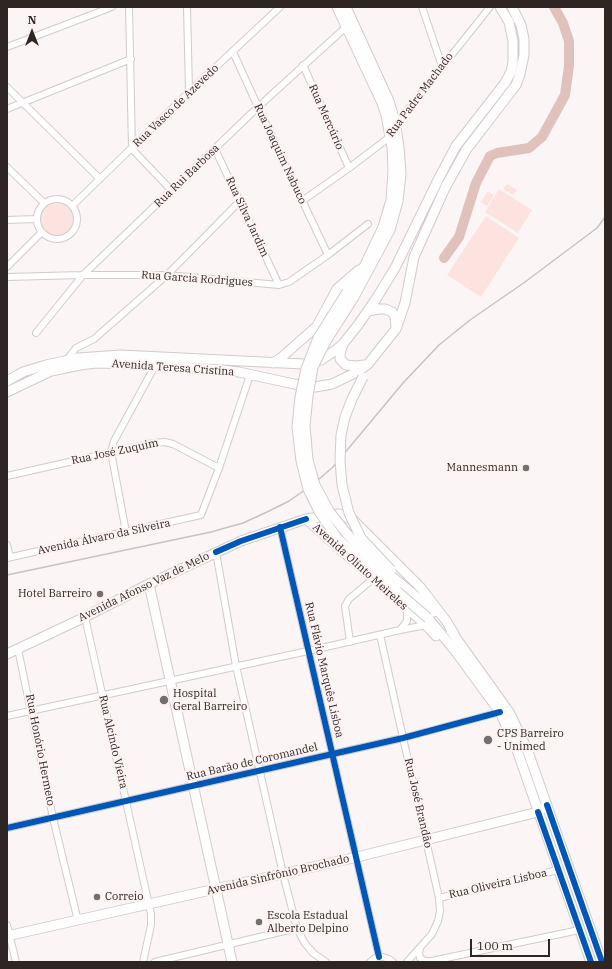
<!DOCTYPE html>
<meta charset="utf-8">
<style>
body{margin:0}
#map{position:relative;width:612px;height:969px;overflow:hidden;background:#fbf5f5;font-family:"IBM Plex Serif",serif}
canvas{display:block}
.frame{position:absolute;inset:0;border:8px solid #2f2624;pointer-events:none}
.north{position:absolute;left:12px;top:12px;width:40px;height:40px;-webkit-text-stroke:3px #fef3f2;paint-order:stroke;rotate:0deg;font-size:11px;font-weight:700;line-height:16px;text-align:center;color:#2f2624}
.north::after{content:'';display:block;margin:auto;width:14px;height:18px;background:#2f2624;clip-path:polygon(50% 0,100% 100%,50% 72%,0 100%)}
.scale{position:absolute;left:470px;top:939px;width:80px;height:18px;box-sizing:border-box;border:2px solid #2f2624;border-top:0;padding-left:5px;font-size:12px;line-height:14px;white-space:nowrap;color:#2f2624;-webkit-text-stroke:3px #fef3f2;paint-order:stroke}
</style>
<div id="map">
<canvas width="612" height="969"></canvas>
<div class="frame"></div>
<div class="north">N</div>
<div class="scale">100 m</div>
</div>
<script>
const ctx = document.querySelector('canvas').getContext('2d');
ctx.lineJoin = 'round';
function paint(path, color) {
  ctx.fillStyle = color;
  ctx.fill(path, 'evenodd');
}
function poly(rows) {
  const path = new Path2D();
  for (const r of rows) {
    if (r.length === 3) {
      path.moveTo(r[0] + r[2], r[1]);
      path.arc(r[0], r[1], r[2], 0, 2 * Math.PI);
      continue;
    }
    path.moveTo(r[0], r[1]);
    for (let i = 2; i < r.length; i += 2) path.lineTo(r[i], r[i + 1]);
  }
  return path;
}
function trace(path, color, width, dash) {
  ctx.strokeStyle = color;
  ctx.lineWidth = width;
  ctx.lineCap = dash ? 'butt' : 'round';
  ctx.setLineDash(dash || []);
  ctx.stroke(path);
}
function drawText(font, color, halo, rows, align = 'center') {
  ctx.font = font + ' "IBM Plex Serif",serif';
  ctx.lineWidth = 4;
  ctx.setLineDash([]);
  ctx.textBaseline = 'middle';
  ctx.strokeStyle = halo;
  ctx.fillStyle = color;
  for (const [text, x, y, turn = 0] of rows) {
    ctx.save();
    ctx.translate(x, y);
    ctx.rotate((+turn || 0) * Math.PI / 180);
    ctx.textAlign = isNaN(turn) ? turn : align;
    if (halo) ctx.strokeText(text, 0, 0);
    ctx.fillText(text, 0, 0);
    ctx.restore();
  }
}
const green = poly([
 [507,184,517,190,514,195,503,189],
 [499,189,532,210,518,233,485,212],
 [488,191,494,195,487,206,481,202],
 [57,219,18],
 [486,216,519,238,481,297,447,275]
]);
const river = poly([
 [444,258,459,237,476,183,490,156,497,153,529,148,542,137,565,95,569,66,569,41,563,23,554,7]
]);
const street = poly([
 [129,7,132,149,172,191],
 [187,7,189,92],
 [422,7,442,66],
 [7,47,112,7],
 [233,52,258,107,328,255],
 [303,65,349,168],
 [7,87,100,179],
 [7,109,131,59],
 [395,126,490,7],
 [215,149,279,285],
 [7,167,44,203],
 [57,219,20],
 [302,201,349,168,391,136,392,134],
 [72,206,189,92,280,7],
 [7,220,36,219],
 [7,267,41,233],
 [7,277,83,275,167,275,279,285,289,282,328,255,368,224],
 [36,333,83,275,258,107,346,27],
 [66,361,76,348,94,339,167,275,240,201],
 [7,476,153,443,165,442,173,444,219,468],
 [280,527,379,957],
 [126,532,111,452,114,441,156,364],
 [7,545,10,557],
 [216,552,236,666,283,874,297,928,304,942,313,953,326,962],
 [7,558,201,515,219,468,250,375],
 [85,617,151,914,151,925,143,962],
 [400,630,407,621,407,609],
 [380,635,439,898,440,911,438,921,432,934,407,962],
 [350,642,345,606,349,599,373,579],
 [18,649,53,818,78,921],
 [7,716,308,651,400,630,426,625],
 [7,828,403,738,500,712],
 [439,898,558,870],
 [7,925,16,962],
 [420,948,419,953,420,958,425,961,430,961],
 [155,962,297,928],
 [370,962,375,958,383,957,389,959,393,962],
 [427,962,579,930]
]);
const secondary = poly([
 [337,7,382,103,386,115,392,147,393,171,391,200,383,227,365,265,347,292],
 [346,7,389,101,395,121,399,147,401,174,398,201,390,230,354,297],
 [368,311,378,309,385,309,392,312,395,316,396,327],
 [343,344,340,354,340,359,346,365,356,366,364,365],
 [273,363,282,357,317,326,337,289,359,270],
 [7,381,23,372,46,365,78,358,121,355,303,364,321,360,336,350,343,344,358,325,376,299,395,268,440,176,456,146,505,83,511,72,513,62,513,41,509,22,500,7],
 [7,392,51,371,80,365,96,363,136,364,222,370,239,372,294,384,315,387,332,384,357,372,368,364,396,329,405,303,414,257,445,188,466,150,516,85,520,74,524,55,524,39,521,25,512,7],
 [306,519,426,625,436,636],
 [400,583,434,612],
 [149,584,232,962],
 [428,618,456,652,500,712,517,750,591,962],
 [451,631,509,712,527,749,602,962],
 [7,654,85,617,149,584,241,541,306,519,339,514,353,520,421,588,447,622,454,634],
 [7,936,357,857,538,812,547,805]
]);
const rail = poly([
 [7,575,211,532,243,523,267,512,289,501,312,485,333,467,403,383,439,345,470,320,525,282,597,228,605,217]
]);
const secondaryBridge = poly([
 [347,292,318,338,306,369,300,397,297,427,301,461,308,489,320,513,337,538,370,568,428,618],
 [354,297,326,341,313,367,308,396,305,426,308,460,315,485,329,511,347,534,376,564,400,583],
 [363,377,352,399,345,417,341,435,340,460,342,485,349,513,361,538,391,570]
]);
const cycleway = poly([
 [280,527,379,957],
 [216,552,241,541,306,519],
 [547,805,602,962],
 [538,812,591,962],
 [7,828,403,738,500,712]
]);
const markers = [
 [526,468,4,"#766e6d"],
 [100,594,4,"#766e6d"],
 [164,700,5,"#766e6d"],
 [488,740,5,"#766e6d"],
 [97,897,4,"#766e6d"],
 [259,922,4,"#766e6d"]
];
const streetNames = [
 ["Rua Padre Machado",420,95,-53],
 ["Rua Vasco de Azevedo",176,106,-44],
 ["Rua Mercúrio",326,117,66],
 ["Rua Joaquim Nabuco",280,154,65],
 ["Rua Rui Barbosa",187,176,-44],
 ["Rua Silva Jardim",247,217,65],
 ["Rua Garcia Rodrigues",197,279,4],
 ["Avenida Teresa Cristina",173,368,4],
 ["Rua José Zuquim",115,452,-12],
 ["Avenida Álvaro da Silveira",104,537,-12],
 ["Avenida Olinto Meireles",360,567,42],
 ["Avenida Afonso Vaz de Melo",144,587,-26],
 ["Rua Flávio Marquês Lisboa",324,670,77],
 ["Rua Alcindo Vieira",113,742,77],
 ["Rua Honório Hermeto",40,750,79],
 ["Rua Barão de Coromandel",252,762,-13],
 ["Rua José Brandão",418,803,77],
 ["Avenida Sinfrônio Brochado",278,875,-13],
 ["Rua Oliveira Lisboa",498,884,-13]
];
const poiNames = [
 ["Mannesmann",518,468,"right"],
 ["Hotel Barreiro",92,594,"right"],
 ["Hospital",173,694],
 ["Geral Barreiro",173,707],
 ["CPS Barreiro",497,734],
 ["- Unimed",497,747],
 ["Correio",105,897],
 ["Escola Estadual",267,916],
 ["Alberto Delpino",267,929]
];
paint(green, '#fde3df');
trace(river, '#e1c1bc', 10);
trace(street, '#d2cbca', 8);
trace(secondary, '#d2cbca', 11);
trace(street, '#fefefe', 6);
trace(secondary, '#fefefe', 9);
trace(rail, '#c5c4c4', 1.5);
trace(secondaryBridge, '#d2cbca', 11, []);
trace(secondaryBridge, '#fefefe', 9);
trace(cycleway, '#0057b8', 6);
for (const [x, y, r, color] of markers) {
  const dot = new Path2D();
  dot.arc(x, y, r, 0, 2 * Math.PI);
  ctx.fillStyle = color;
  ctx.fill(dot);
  trace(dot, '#fef3f2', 1.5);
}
drawText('11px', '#2f2624', '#fef3f2', streetNames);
drawText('11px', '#2f2624', '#fef3f2', poiNames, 'left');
</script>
